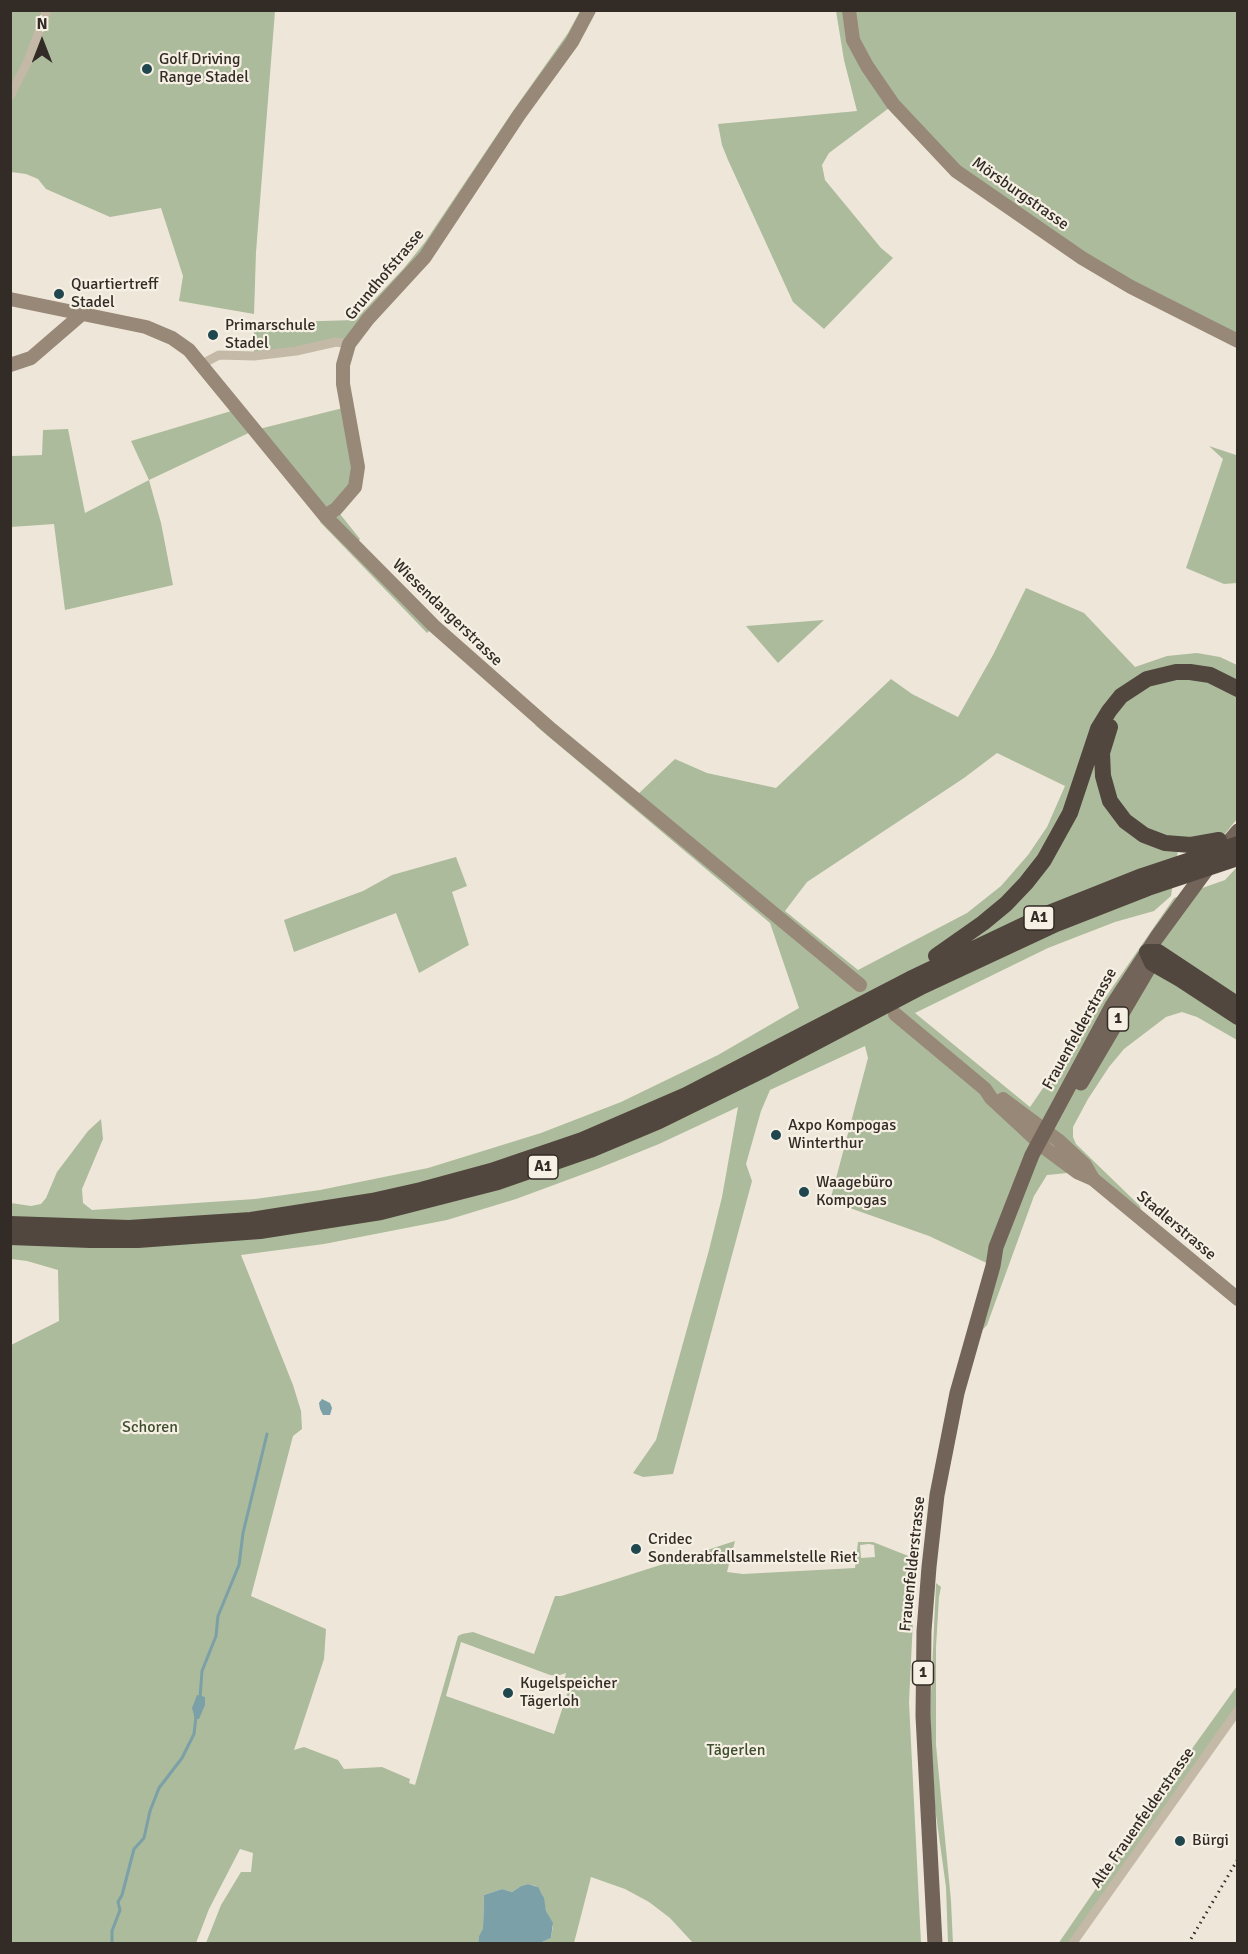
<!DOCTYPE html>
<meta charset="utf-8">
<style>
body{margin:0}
#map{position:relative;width:1248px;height:1954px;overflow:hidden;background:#eee7d9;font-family:Signika,sans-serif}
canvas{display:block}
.frame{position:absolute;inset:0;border:12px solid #322b26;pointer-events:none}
.north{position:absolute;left:12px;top:12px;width:60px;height:60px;-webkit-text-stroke:4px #f6f0e4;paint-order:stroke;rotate:0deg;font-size:16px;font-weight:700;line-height:24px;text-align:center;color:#322b26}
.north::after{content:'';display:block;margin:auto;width:21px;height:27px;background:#322b26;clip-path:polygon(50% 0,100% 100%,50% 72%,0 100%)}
</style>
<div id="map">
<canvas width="1248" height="1954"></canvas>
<div class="frame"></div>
<div class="north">N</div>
</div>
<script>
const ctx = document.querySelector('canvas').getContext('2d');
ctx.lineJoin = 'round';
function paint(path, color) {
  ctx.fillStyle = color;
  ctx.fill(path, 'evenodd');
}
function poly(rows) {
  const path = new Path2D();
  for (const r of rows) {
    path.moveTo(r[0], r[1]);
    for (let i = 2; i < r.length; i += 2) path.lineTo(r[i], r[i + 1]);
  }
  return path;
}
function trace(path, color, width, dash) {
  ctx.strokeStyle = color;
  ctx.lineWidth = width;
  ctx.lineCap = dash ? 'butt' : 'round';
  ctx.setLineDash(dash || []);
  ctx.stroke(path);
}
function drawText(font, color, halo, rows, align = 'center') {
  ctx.font = font + ' Signika,sans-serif';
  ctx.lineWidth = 4.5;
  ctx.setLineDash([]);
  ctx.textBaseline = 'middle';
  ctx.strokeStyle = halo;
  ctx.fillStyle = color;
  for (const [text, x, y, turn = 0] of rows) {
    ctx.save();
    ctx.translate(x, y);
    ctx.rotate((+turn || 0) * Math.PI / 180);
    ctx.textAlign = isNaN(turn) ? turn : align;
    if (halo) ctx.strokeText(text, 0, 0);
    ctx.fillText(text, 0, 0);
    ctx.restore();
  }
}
const green = poly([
 [11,11,275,11,256,252,254,314,179,301,183,276,161,208,110,217,46,189,38,179,26,174,11,172],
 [580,11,589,11,457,209,349,344,254,356,254,323,355,320,404,268,425,242,513,111,568,33],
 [836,11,1237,11,1237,341,1178,312,956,171,893,105,829,153,822,165,825,180,881,248,893,258,824,329,793,302,728,160,722,145,718,124,857,111,844,60],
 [347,407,358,467,336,509,360,539,355,545,434,626,427,633,320,522,324,516,255,430,149,480,161,523,173,585,65,610,54,524,11,527,11,456,42,455,43,430,68,429,85,513,149,480,131,441,238,409,255,430],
 [1209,446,1236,455,1237,452,1237,583,1224,584,1186,568,1223,459],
 [1026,588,1084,613,1135,667,1167,656,1197,653,1220,657,1237,665,1237,819,1220,840,1178,850,1171,896,1154,911,1115,922,1048,948,915,1013,1030,1107,1174,898,1225,880,1237,867,1237,1040,1197,1017,1182,1012,1166,1017,1124,1049,1109,1067,1088,1099,1073,1127,1073,1137,1076,1144,1140,1206,1141,1211,1078,1172,1047,1175,1034,1196,987,1325,972,1341,993,1266,929,1236,830,1201,868,1058,865,1046,770,1090,761,1111,746,1164,752,1181,673,1474,643,1477,633,1473,656,1440,709,1250,722,1197,738,1107,659,1144,597,1169,516,1199,447,1220,324,1244,241,1255,293,1385,301,1411,302,1429,293,1436,251,1596,326,1629,324,1659,294,1750,304,1747,338,1760,344,1769,382,1767,410,1779,409,1783,415,1785,458,1636,462,1634,473,1632,534,1654,555,1596,561,1596,601,1584,735,1541,727,1572,743,1574,855,1568,858,1542,873,1542,916,1559,909,1702,921,1943,693,1943,670,1918,649,1902,625,1889,591,1877,574,1943,540,1943,551,1938,553,1926,546,1911,542,1894,536,1886,528,1884,521,1886,512,1892,502,1889,484,1895,483,1928,479,1936,478,1943,206,1943,221,1905,241,1872,251,1872,253,1853,240,1849,209,1909,196,1943,11,1944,11,1345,59,1321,58,1270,27,1261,11,1259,11,1203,31,1206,41,1204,46,1198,57,1172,88,1131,101,1119,103,1139,82,1189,83,1203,92,1210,255,1199,320,1190,428,1168,541,1133,621,1102,718,1055,799,1008,770,923,535,725,552,730,635,797,675,759,707,773,776,788,891,679,912,694,958,717,993,655],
 [997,753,1065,786,1047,827,1028,855,1001,886,967,913,858,970,785,911,807,882,964,778],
 [869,1544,874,1545,875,1557,861,1558,860,1545],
 [461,1642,550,1675,557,1676,566,1673,564,1682,569,1688,554,1734,446,1696],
 [824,620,778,663,746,626],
 [456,857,467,886,452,892,469,945,419,973,396,913,294,952,284,920,363,891,392,875],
 [936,1583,941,1587,939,1597,936,1647,936,1745,951,1901,953,1944,948,1943,946,1887,935,1808,930,1716],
 [1237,1686,1237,1710,1072,1943,1058,1944,1186,1757]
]);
const water = poly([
 [322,1399,330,1403,332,1408,330,1415,323,1415,320,1409,319,1403],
 [197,1695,205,1697,205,1705,199,1719,195,1719,192,1708],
 [528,1884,538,1887,544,1898,546,1911,553,1923,551,1938,540,1943,478,1943,479,1936,483,1928,484,1895,502,1889,512,1892,521,1886]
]);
const stream = poly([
 [200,1698,202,1671,216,1636,218,1616,239,1565,243,1533,267,1434],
 [112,1944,112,1931,120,1910,118,1902,122,1895,134,1849,144,1838,150,1811,159,1788,182,1758,194,1734,196,1716]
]);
const street = poly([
 [10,96,28,61,47,10],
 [202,364,219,355,254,356,296,351,336,342,349,344],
 [1072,1944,1238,1710]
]);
const secondary = poly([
 [849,10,853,40,867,66,893,104,956,171,1082,258,1131,287,1238,341],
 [10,299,146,327,172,338,189,350,325,516,434,626,552,730,860,985],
 [10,365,31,358,82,314],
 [325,516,336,509,355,487,358,467,343,384,343,365,349,344,368,319,425,257,519,115,572,42,589,10],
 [895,1014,985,1089,991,1098,1046,1149,1077,1172,1093,1179,1238,1299],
 [1003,1099,1058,1140,1085,1165,1093,1179]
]);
const primary = poly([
 [1081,1083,1157,954],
 [935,1944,923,1716,924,1631,929,1567,937,1495,957,1393,993,1266,996,1247,1032,1155,1112,1006,1157,937,1215,858,1238,831]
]);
const highway = poly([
 [1110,727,1102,753,1103,776,1110,801,1125,821,1144,835,1165,843,1191,845,1219,840],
 [936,956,983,923,1006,904,1026,883,1044,860,1070,813,1098,729,1109,711,1121,696,1147,679,1176,672,1190,672,1210,675,1238,689],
 [1238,1005,1158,952,1147,952,1152,963,1180,979,1238,1017],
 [10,1224,129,1228,251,1220,372,1201,421,1190,491,1171,582,1140,686,1095,910,979,1049,913,1142,876,1238,844],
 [10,1237,90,1240,138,1240,260,1231,381,1212,498,1182,590,1150,659,1121,767,1068,923,986,1056,924,1148,888,1238,858]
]);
const rail = poly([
 [1188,1944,1238,1859]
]);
const markers = [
 [147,69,6,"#20464e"],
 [59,294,6,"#20464e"],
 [213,335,6,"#20464e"],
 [776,1135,6,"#20464e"],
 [804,1192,6,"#20464e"],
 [636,1549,6,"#20464e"],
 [508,1693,6,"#20464e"],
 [1180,1841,6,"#20464e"]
];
const shields = [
 [1039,918,30],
 [1118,1019,21],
 [543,1167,30],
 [923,1673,21]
];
const shieldNames = [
 ["A1",1039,918],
 ["1",1118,1019],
 ["A1",543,1167],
 ["1",923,1673]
];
const poiNames = [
 ["Golf Driving",159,60],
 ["Range Stadel",159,78],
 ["Quartiertreff",71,285],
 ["Stadel",71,303],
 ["Primarschule",225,326],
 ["Stadel",225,344],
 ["Axpo Kompogas",788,1126],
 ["Winterthur",788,1144],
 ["Waagebüro",816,1183],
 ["Kompogas",816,1201],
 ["Cridec",648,1540],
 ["Sonderabfallsammelstelle Riet",648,1558],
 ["Kugelspeicher",520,1684],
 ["Tägerloh",520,1702],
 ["Bürgi",1192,1841]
];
const streetNames = [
 ["Mörsburgstrasse",1020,194,35],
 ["Grundhofstrasse",385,275,-50],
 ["Wiesendangerstrasse",447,613,44],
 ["Frauenfelderstrasse",1080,1029,-61],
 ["Stadlerstrasse",1176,1226,40],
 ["Frauenfelderstrasse",913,1564,-84],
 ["Alte Frauenfelderstrasse",1143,1818,-55]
];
const parkNames = [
 ["Schoren",150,1428],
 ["Tägerlen",736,1751]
];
paint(green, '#acbb9b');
paint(water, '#7ba0a8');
trace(stream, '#7ba0a8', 3);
trace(street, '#c4b8a6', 9);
trace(secondary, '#988878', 14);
trace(primary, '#726459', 15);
trace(highway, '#52473e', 16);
trace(rail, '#322b26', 3, [1.5, 4.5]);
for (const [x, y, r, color] of markers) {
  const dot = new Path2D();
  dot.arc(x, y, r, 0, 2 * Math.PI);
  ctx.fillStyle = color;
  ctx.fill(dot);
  trace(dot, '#f6f0e4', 2);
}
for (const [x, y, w] of shields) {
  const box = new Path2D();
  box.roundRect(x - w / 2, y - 12, w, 24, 4.5);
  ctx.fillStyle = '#f6f0e4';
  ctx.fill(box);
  trace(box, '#322b26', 1.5);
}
drawText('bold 15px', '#322b26', null, shieldNames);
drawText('16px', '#322b26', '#f6f0e4', poiNames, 'left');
drawText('16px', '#322b26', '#f6f0e4', streetNames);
drawText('16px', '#3d4d2d', '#f6f0e4', parkNames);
</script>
